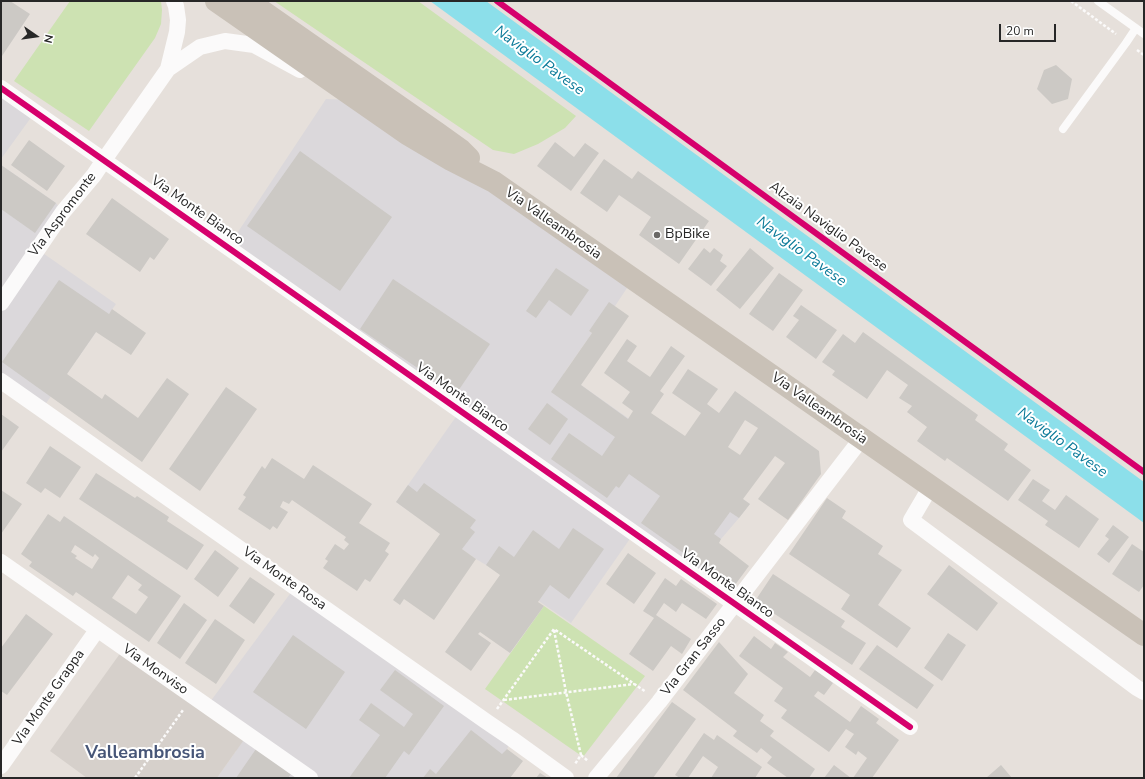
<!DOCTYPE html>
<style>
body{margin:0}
#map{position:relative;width:1145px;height:779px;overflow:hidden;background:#e6e0db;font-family:"Nunito Sans",sans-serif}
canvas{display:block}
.frame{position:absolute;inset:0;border:2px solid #272727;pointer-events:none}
.north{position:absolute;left:16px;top:16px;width:40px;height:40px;-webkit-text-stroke:3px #fff;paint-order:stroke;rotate:103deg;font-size:11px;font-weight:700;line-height:16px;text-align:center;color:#272727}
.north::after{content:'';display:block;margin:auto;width:14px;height:18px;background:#272727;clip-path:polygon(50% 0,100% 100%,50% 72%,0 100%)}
.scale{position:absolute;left:999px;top:24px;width:57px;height:18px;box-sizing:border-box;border:2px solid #272727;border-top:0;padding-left:5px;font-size:12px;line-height:14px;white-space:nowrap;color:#272727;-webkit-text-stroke:3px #fff;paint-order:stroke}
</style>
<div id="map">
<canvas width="1145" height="779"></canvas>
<div class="frame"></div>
<div class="north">N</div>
<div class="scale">20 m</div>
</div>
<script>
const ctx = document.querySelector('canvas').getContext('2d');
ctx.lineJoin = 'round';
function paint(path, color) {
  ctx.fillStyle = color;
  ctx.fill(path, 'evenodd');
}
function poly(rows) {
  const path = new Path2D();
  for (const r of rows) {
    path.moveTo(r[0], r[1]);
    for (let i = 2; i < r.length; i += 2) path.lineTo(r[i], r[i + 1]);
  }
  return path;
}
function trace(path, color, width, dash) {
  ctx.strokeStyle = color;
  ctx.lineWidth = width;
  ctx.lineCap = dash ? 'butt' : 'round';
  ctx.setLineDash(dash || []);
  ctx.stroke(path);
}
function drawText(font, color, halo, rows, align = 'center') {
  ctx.font = font + ' "Nunito Sans",sans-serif';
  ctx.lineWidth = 4;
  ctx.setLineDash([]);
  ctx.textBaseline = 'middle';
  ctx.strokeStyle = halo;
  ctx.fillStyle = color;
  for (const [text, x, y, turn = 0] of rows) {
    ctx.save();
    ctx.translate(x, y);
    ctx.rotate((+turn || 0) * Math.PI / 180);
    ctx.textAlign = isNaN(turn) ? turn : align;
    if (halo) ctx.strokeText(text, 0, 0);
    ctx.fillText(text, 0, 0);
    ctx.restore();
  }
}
const industrial = poly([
 [1,88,35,112,1,159],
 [326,99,357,100,633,279,615,306,589,331,592,333,564,373,750,504,739,518,721,539,703,566,694,576,634,533,571,623,486,565,476,559,396,502,460,411,228,247],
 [1,165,56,203,63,212,37,249,116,304,42,409,1,381],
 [295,587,512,739,507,749,484,778,217,778,236,751,207,706]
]);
const green = poly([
 [70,1,161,1,162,10,161,24,155,38,89,131,14,81],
 [274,1,418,1,576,116,565,128,538,144,514,154,493,150],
 [544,606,645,676,583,757,485,689]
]);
const plaza = poly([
 [124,648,248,734,217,778,87,778,50,751]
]);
const water = poly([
 [430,1,486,1,1144,482,1144,523]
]);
const building = poly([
 [1,1,10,1,30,14,2,56,1,55],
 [1056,65,1072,79,1068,99,1052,104,1037,89,1044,70],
 [29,140,65,166,47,191,11,165],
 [555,142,574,157,585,143,599,153,571,191,537,166],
 [300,151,392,217,340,291,247,226],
 [604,159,632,179,638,171,709,221,679,264,639,235,651,217,619,195,607,212,580,193],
 [1,165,56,203,35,233,1,209],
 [112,198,169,239,154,260,150,257,140,272,86,234],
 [704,248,710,253,714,248,723,255,720,261,727,266,711,286,688,269],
 [750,248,774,268,740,309,716,290],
 [556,268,589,290,571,316,549,300,536,318,526,311],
 [779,273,803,290,773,331,749,314],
 [393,279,490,344,456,394,360,329],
 [59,280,109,314,112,309,146,333,131,355,96,332,67,374,102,399,105,394,138,418,167,378,189,394,142,462,2,362],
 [609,302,629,316,581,385,628,419,633,411,622,403,630,392,604,373,627,339,637,346,627,361,650,377,671,346,685,356,660,391,664,394,651,413,685,436,701,413,672,393,688,369,718,389,707,404,719,413,735,391,819,451,821,474,788,520,758,499,785,463,775,456,743,499,750,504,739,518,730,512,714,534,721,539,719,543,749,566,732,589,702,566,641,523,660,496,629,474,619,488,616,486,607,498,551,459,569,433,602,456,615,437,551,392,592,333,589,331],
 [745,420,758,428,740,455,728,447],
 [801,305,837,330,816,359,786,337,799,320,793,316],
 [863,332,978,415,975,420,1008,444,1004,450,1031,470,1008,501,947,458,945,461,917,441,927,427,907,412,912,406,899,398,908,385,887,370,867,399,832,375,835,371,822,362,843,334,855,343],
 [226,387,257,409,200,491,169,469],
 [547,403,568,419,550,445,528,429],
 [1,414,19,427,1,452],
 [50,446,81,467,60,498,45,488,41,493,26,483],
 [272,458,304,479,313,465,372,504,359,523,390,543,385,551,389,554,370,582,365,579,357,591,323,568,328,561,325,559,335,544,344,550,349,544,344,540,346,537,292,500,289,504,283,501,280,507,288,512,277,529,273,526,270,530,238,509,246,497,243,495,262,466,265,469],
 [96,473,135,498,137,496,169,517,167,521,204,545,187,570,79,499],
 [1033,479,1050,490,1042,501,1055,510,1066,495,1099,519,1079,548,1045,525,1048,521,1018,500],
 [424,483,476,520,470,528,475,532,462,549,476,559,434,620,404,599,400,605,393,600,440,534,396,502,408,485,417,492],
 [1,490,22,504,1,534],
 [827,498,846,511,842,518,883,546,878,554,902,570,878,605,911,628,897,648,841,609,850,595,789,554],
 [48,514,60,522,64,516,181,596,149,642,76,592,73,596,29,566,32,562,21,554],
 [75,545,93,557,95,554,99,558,92,569,75,558,77,556,71,552],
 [128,575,142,585,138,590,148,597,136,614,112,598],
 [1113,525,1129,537,1109,563,1097,554,1109,539,1105,536],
 [573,528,604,549,569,599,550,585,538,602,544,606,510,653,480,632,478,634,491,643,471,671,445,652,500,575,486,565,499,546,514,557,533,530,559,549],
 [1132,544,1144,552,1144,585,1139,592,1112,574],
 [215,550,239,568,218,597,194,579],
 [628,553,656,573,634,604,606,584],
 [949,565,998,603,977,631,927,594],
 [773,574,845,621,841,627,866,643,852,665,755,601],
 [250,577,275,594,254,624,229,606],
 [665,578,676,586,681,579,717,604,706,619,682,603,676,612,664,603,656,615,691,639,682,654,671,646,653,671,629,654,654,618,643,611],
 [184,603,207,620,180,659,157,643],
 [26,614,53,634,7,695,1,691,1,648],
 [215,619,245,640,216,684,185,663],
 [948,633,966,645,942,681,924,668],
 [293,635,345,672,306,729,253,692],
 [754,636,771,649,775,643,788,652,783,657,810,677,815,670,833,683,824,695,818,691,814,696,850,722,861,706,879,719,876,723,899,740,872,778,853,778,867,758,858,751,856,755,845,747,854,734,846,729,829,752,781,718,787,710,774,701,783,688,739,656],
 [719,642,748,674,734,693,764,715,760,721,774,731,770,736,815,769,809,778,788,778,767,763,772,757,761,748,757,753,733,736,737,731,683,690],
 [877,645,934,685,917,709,859,669],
 [395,670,444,706,409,755,404,751,385,778,349,778,380,735,359,720,371,703,404,727,413,714,380,690],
 [672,702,696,719,653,778,616,778],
 [471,730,502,754,507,749,523,761,510,778,423,778,430,769,436,774],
 [704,733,714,740,717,735,762,767,755,778,711,778,718,767,703,756,688,778,680,778,675,775],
 [256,749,291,774,288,778,236,778],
 [834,765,851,778,824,778],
 [1001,765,1012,778,986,778],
 [540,773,548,778,536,778]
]);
const path = poly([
 [1071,1,1116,34],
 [1137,50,1144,55],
 [554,630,566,692,581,755,575,764],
 [504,700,634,684],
 [497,709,554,629,646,692],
 [581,755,588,761],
 [135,778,183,710]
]);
const lane = poly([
 [1098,1,1144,34],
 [1063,129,1126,43,1136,28]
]);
const street = poly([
 [168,69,177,32,178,20,176,6,174,1],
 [1,88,910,727],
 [1,303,63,212,94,175,104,160,168,69,200,47,225,41,254,45,300,70],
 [1,381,487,722,512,739,566,778],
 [931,486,911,520,1137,688,1144,692],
 [1,562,310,778],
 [1,766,97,630],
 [596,778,659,702,862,438]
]);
const primary = poly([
 [216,1,407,134,451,160,494,182,1144,635],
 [248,1,436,132,461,150,469,158]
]);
const cycleway = poly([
 [497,1,1144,472],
 [1,88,910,727]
]);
const markers = [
 [657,235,4,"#6a6866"]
];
const streetNames = [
 ["Via Monte Bianco",197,211,35],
 ["Via Aspromonte",63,215,-53],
 ["Via Valleambrosia",553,224,35],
 ["Alzaia Naviglio Pavese",828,227,36],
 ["Via Monte Bianco",462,398,35],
 ["Via Valleambrosia",819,409,35],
 ["Via Monte Rosa",284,579,35],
 ["Via Monte Bianco",727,584,35],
 ["Via Gran Sasso",694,657,-52],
 ["Via Monviso",155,670,35],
 ["Via Monte Grappa",49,698,-55]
];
const poiNames = [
 ["BpBike",665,235]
];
const waterNames = [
 ["Naviglio Pavese",539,61,36],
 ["Naviglio Pavese",801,252,36],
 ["Naviglio Pavese",1062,443,36]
];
const districtNames = [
 ["Valleambrosia",145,754]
];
paint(industrial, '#dbd8db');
paint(green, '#cde2b2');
paint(plaza, '#d6d0cb');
paint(water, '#8cdfea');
paint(building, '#ccc9c5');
trace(path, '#fbfafa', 2.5, [3, 2]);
trace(lane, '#fbfafa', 8);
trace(street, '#fbfafa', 16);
trace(primary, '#c9c1b7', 22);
trace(cycleway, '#d6006c', 6);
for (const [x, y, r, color] of markers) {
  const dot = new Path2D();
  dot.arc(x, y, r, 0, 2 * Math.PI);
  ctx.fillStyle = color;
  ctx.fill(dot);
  trace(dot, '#fff', 1.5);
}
drawText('14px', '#272727', '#fff', streetNames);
drawText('14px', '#272727', '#fff', poiNames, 'left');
drawText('italic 15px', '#097998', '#fff', waterNames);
drawText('bold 18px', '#475678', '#fff', districtNames);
</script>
